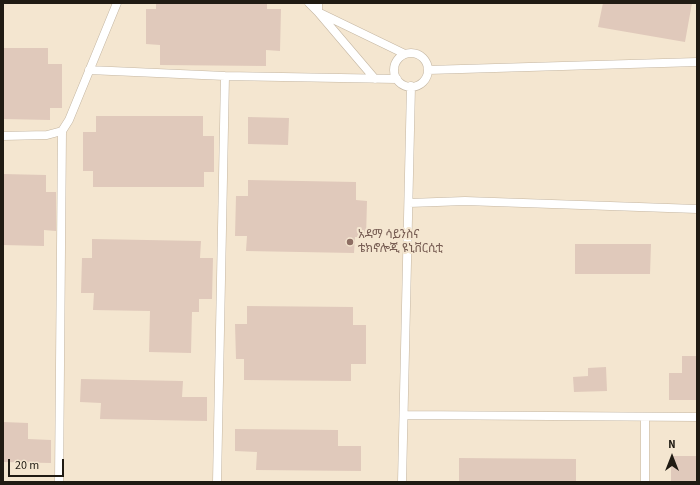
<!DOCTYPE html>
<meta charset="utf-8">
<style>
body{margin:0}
#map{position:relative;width:700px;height:485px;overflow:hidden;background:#f4e6d0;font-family:"Source Sans 3",sans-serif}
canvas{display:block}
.frame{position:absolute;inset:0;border:4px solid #201b13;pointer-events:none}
.north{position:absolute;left:652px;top:437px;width:40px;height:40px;-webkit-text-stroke:3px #f4e6d0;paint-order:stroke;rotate:0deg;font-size:11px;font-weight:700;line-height:16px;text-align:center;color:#201b13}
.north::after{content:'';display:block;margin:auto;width:14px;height:18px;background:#201b13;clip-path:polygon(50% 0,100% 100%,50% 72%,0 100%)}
.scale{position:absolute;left:8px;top:459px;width:56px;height:18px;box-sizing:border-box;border:2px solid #201b13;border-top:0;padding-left:5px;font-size:12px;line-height:14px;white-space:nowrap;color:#201b13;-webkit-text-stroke:3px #f4e6d0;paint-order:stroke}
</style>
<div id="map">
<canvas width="700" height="485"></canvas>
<div class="frame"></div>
<div class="north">N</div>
<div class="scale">20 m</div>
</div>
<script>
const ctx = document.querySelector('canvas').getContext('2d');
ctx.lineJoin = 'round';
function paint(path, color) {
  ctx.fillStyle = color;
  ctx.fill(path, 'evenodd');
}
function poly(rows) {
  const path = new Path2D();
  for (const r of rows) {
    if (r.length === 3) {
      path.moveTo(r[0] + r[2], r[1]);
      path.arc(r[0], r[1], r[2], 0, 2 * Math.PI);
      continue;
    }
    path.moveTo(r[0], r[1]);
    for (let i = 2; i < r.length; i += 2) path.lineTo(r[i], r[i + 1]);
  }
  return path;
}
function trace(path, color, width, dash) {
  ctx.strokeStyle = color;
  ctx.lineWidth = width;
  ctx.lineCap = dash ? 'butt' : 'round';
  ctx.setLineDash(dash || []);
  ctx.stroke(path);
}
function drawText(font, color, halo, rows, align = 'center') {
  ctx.font = font + ' "Source Sans 3","Noto Sans Ethiopic",sans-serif';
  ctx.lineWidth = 4;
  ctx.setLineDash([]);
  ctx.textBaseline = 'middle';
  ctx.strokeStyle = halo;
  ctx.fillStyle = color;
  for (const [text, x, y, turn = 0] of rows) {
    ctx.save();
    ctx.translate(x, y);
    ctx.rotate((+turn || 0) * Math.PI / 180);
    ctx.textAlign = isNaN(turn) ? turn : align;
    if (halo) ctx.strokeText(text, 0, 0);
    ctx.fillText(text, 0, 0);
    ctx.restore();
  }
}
const building = poly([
 [156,3,267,3,267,9,281,9,280,51,266,50,266,66,160,65,160,45,146,44,146,9,156,9],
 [603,3,692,3,685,42,598,27],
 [3,48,48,48,48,64,62,64,62,108,50,108,50,120,3,119],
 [96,116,203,116,203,136,214,136,214,172,204,172,204,187,93,187,93,171,83,171,83,132,96,132],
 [248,117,289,118,288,145,248,144],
 [3,174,46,175,46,192,56,192,56,231,44,230,44,246,3,245],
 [248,180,356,182,356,200,367,201,366,238,355,237,354,253,246,251,247,236,235,236,236,196,248,196],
 [92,239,201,241,200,258,213,258,212,299,199,299,199,312,192,312,191,353,149,352,150,311,93,310,94,293,81,293,82,258,92,258],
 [575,244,651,244,650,274,575,274],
 [247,306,353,307,353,325,366,325,366,364,351,364,351,381,244,380,244,359,236,359,235,324,247,324],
 [682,356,697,356,697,400,669,400,669,373,682,373],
 [606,367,607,391,574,392,573,377,588,376,588,368],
 [81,379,183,381,182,397,207,397,207,421,100,419,101,403,80,402],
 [3,422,28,423,28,439,51,440,51,463,3,462],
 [235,429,338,430,338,446,361,446,361,471,256,470,257,452,235,451],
 [671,456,697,456,697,482,671,482],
 [459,458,576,459,576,482,459,482]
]);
const service = poly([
 [309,3,318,12,375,79],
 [318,3,318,12,405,54],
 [411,70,17],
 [89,70,225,76,397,79],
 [428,70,697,62],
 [3,136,47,135,62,131],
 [409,203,465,201,697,209],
 [404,415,697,417],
 [645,417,645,482],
 [59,482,62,131,69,120,117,3],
 [217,482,225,76],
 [402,482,411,86]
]);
const markers = [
 [350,242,4,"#8d6e63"]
];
const educationNames = [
 ["አዳማ ሳይንስና",358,235],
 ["ቴክኖሎጂ ዩኒቨርሲቲ",358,249]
];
paint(building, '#e0c9bb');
trace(service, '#c4b6a2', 9);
trace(service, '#fff', 8);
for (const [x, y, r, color] of markers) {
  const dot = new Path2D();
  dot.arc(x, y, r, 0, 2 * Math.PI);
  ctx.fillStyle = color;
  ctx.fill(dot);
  trace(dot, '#f4e6d0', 1.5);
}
drawText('12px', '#785e54', '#f4e6d0', educationNames, 'left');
</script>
